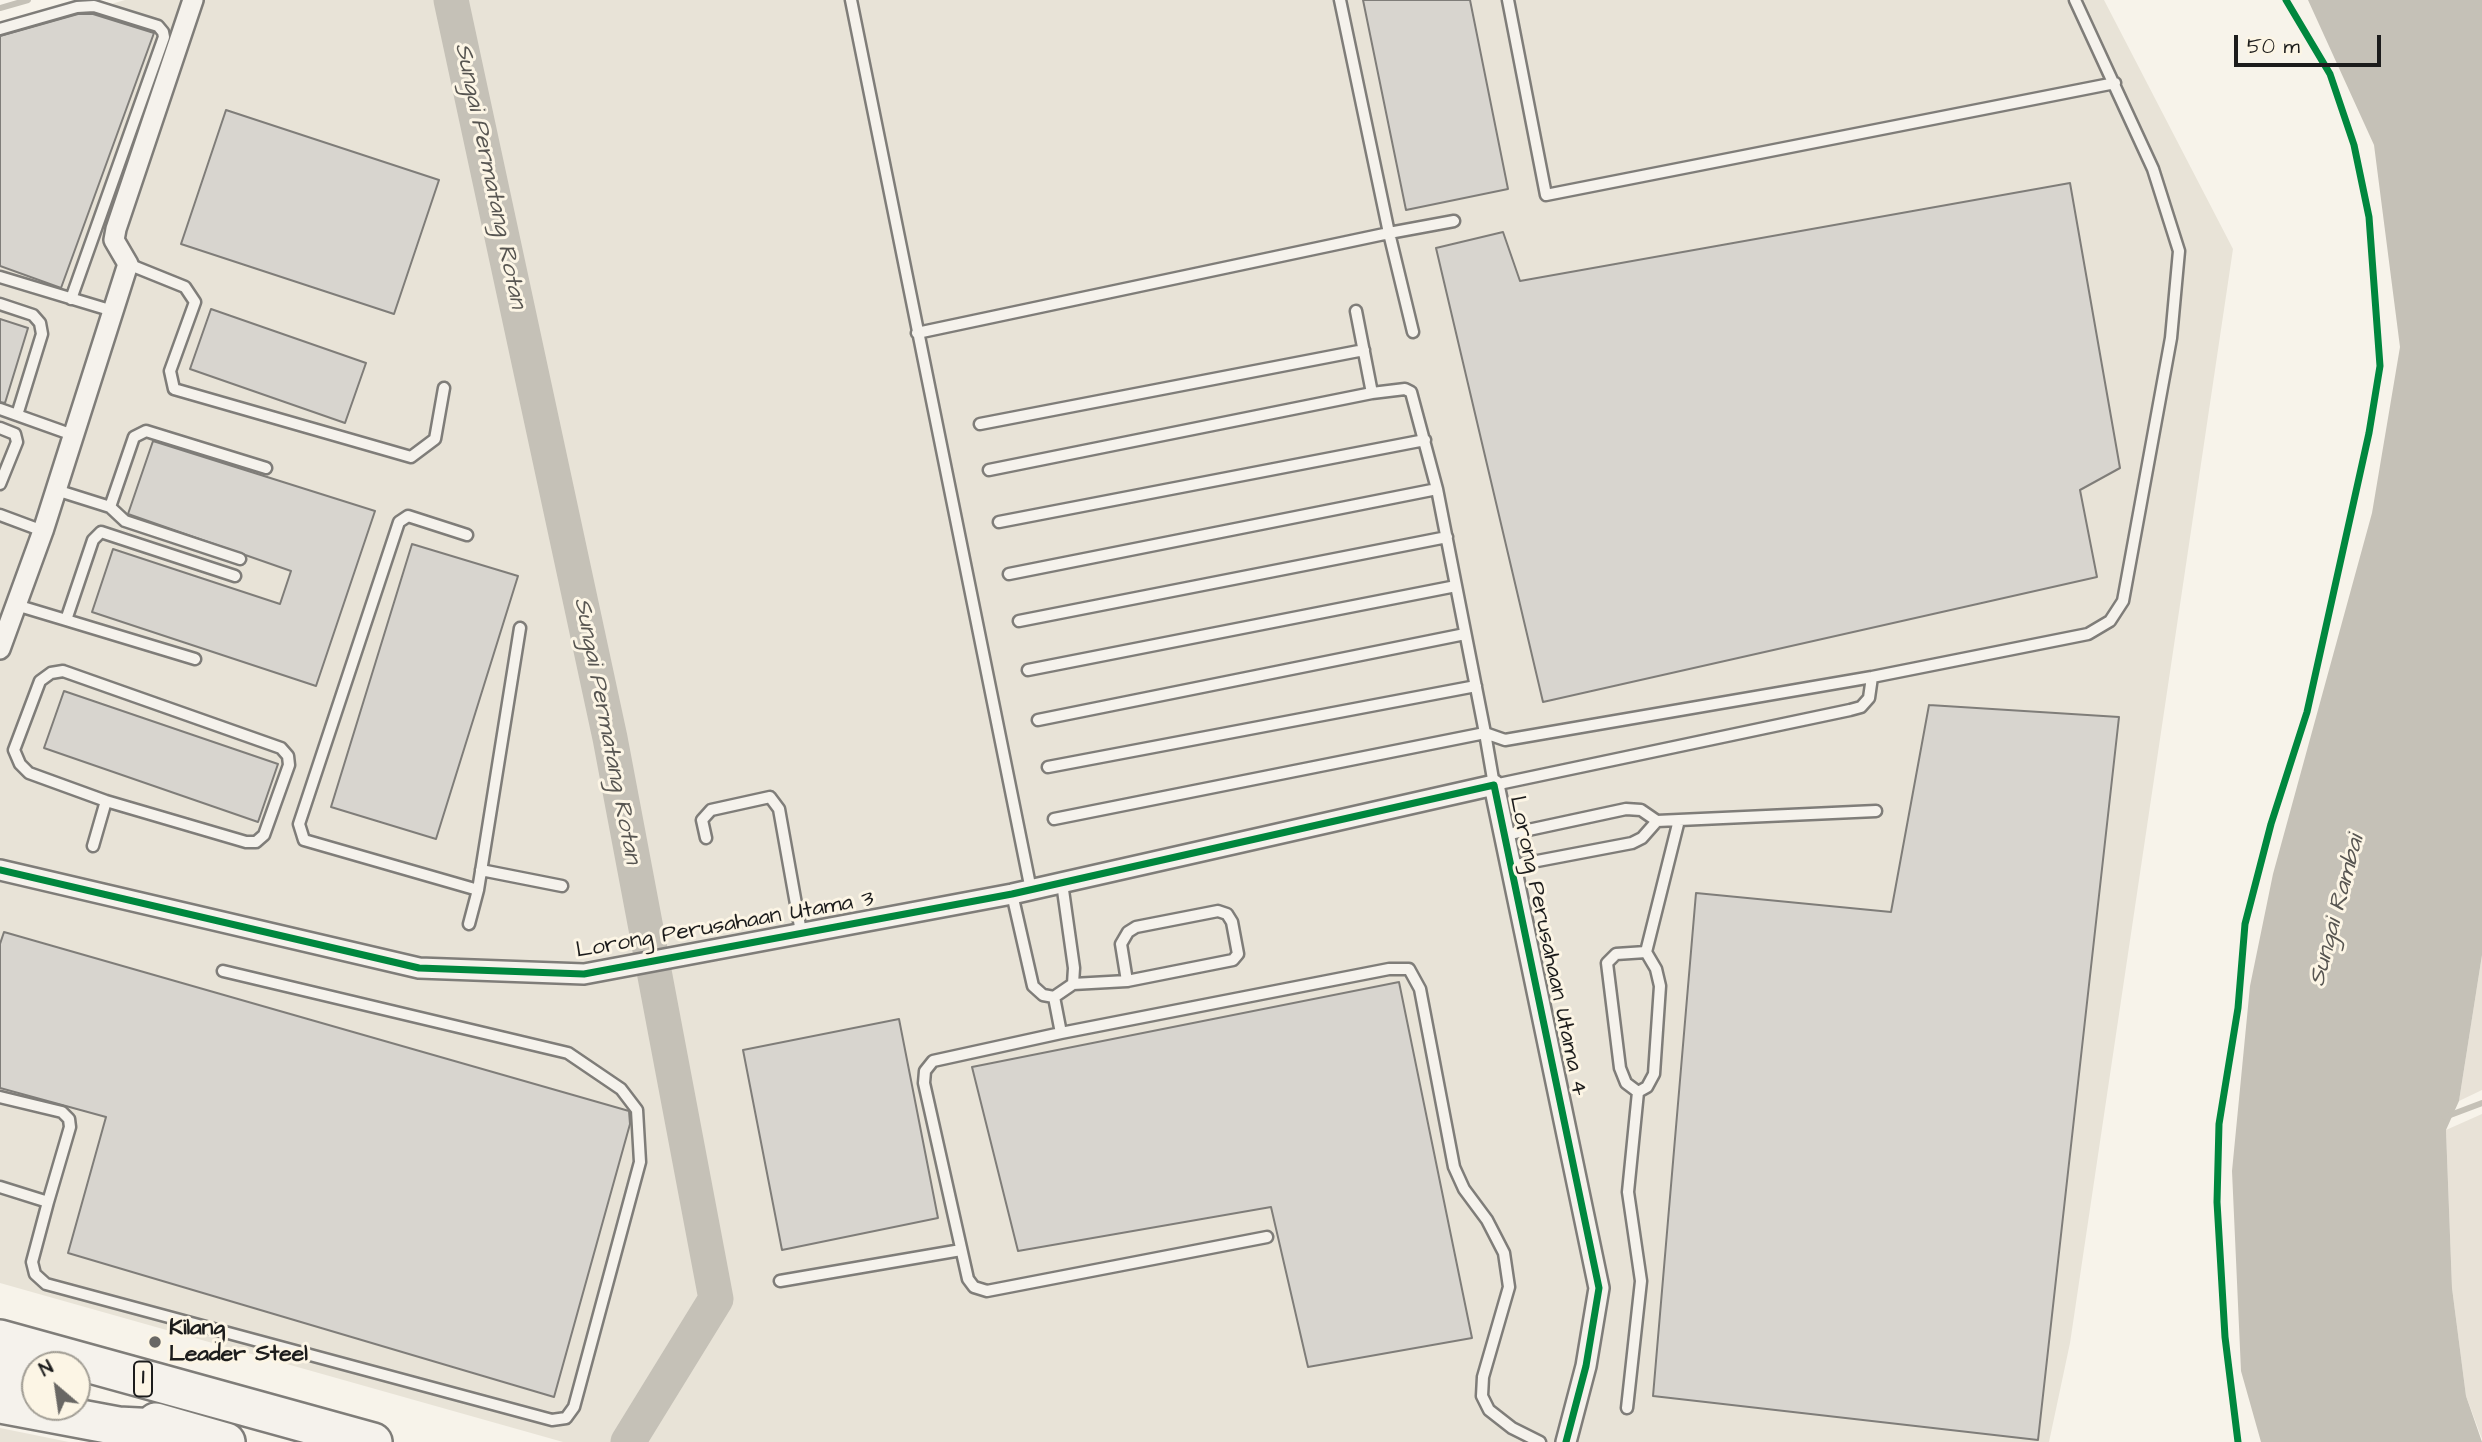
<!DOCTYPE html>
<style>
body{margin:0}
#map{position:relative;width:2482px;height:1442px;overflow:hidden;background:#f7f3ea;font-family:"Architects Daughter",sans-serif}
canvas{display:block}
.north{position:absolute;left:21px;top:1351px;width:70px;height:70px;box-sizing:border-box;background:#fcf5e5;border:2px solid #a29e95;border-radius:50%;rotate:331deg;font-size:19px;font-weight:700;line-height:28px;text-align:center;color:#1c1c1c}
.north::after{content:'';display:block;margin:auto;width:24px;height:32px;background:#696764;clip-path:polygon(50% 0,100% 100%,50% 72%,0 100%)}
.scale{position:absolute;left:2234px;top:35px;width:147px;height:32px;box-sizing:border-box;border:4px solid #1c1c1c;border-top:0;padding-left:9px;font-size:21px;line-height:24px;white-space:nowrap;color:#1c1c1c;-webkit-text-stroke:5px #fcf5e5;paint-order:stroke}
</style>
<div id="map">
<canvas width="2482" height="1442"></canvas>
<div class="north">N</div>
<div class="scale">50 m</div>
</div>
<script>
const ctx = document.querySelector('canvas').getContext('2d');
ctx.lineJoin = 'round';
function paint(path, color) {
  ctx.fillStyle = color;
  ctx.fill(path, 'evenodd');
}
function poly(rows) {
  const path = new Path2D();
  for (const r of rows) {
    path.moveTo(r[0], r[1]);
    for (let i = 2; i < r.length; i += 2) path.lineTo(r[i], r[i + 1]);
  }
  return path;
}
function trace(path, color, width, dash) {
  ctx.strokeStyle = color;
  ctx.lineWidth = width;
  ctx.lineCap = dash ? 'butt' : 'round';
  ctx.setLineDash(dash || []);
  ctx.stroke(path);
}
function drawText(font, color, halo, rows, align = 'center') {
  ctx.font = font + ' "Architects Daughter",sans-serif';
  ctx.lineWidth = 6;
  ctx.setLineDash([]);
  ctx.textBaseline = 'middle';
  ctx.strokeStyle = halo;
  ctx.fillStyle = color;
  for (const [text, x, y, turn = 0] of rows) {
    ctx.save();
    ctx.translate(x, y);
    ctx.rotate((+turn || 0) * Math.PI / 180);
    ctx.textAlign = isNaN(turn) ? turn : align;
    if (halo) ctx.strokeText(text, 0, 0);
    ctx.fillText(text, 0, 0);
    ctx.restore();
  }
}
const built = poly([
 [125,0,2104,0,2233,249,2070,1343,2049,1442,563,1442,0,1283,0,36],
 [0,1428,69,1442,0,1442]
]);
const green = poly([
 [2482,955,2482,1090,2459,1101],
 [2482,1114,2482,1439,2466,1396,2452,1288,2446,1130]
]);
const water = poly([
 [2308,0,2482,0,2482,955,2459,1101,2446,1130,2452,1288,2466,1396,2482,1442,2261,1442,2241,1371,2232,1171,2250,986,2273,874,2372,513,2400,347,2374,145]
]);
const stream = poly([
 [0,8,28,0],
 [2445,1117,2482,1103]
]);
const river = poly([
 [451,0,610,738,716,1299,628,1442]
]);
const building = poly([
 [1363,0,1470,0,1508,189,1406,210,1363,0],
 [78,14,93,14,154,33,61,288,0,266,0,36,78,14],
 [226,110,439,180,394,314,181,244,226,110],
 [2070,183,2120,468,2080,490,2097,577,1543,702,1436,248,1503,232,1520,281,2070,183],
 [211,309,366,363,345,423,190,369,211,309],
 [0,319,28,328,5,403,0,402,0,319],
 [153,441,375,511,316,686,92,612,113,549,280,604,291,571,128,514,153,441],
 [412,544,518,576,436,839,331,807,412,544],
 [64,691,278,764,258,822,44,748,64,691],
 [1929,705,2119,717,2038,1440,1653,1396,1696,893,1891,912,1929,705],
 [4,932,629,1111,630,1124,554,1397,68,1253,106,1117,0,1088,0,944,4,932],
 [1399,982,1472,1338,1308,1367,1271,1207,1018,1251,972,1067,1399,982],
 [899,1019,938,1218,782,1250,743,1050,899,1019]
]);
const lane = poly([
 [851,0,1031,890],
 [1508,0,1546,195,2115,83],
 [0,29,77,7,94,6,158,26,163,32,164,37,71,299],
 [128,264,185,287,195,302,170,371,174,389,411,457,435,439,444,388],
 [0,277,113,311],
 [0,304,33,315,40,323,42,334,17,415],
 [1356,311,1372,393],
 [1413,332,1389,233,1454,221],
 [917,333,1389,233,1340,0],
 [0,409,73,435],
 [980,424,1364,350],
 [0,428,15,434,17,442,0,484],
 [989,470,1372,393,1405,389,1411,392,1437,489,1485,733,1505,740,1872,677,2088,634,2110,621,2123,601,2171,338,2179,251,2153,169,2075,0],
 [56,490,110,507,134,437,146,431,266,468],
 [110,507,125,521,240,559],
 [0,515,43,531],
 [999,522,1425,440],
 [467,535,408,516,399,522,299,824,304,840,478,890,469,924],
 [1009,574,1437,489],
 [16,605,66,620,93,540,101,532,235,576],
 [66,620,195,659],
 [1019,621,1447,537],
 [1028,670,1456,586],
 [63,671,281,748,288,756,289,765,264,835,256,842,246,842,106,801,29,773,20,764,14,750,40,681,51,673,63,671],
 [1038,720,1465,634],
 [1048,767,1476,686],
 [1054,819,1485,733,1494,785,1850,710,1861,707,1869,698,1872,677],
 [1505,835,1626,809,1641,810,1657,821,1876,811],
 [706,838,702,820,711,810,770,797,779,809,801,932],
 [93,846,106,801],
 [1511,866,1632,843,1642,838,1657,821],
 [481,870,562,886],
 [1062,883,1074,968,1073,984],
 [478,890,520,628],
 [1012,894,1033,986,1043,995,1054,997,1073,984,1127,981,1233,960,1238,954,1232,922,1227,914,1218,911,1136,927,1128,932,1121,944,1127,981],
 [1054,997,1061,1033,933,1061,925,1071,924,1083,968,1279,974,1287,987,1291,1267,1237],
 [1061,1033,1389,969,1409,969,1420,989,1454,1167,1464,1189,1487,1220,1504,1253,1509,1287,1483,1377,1482,1396,1489,1410,1512,1428,1540,1442],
 [1638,1092,1647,1087,1654,1074,1660,986,1656,969,1646,952,1679,820],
 [1638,1092,1626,1083,1620,1068,1607,963,1616,954,1646,952],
 [0,1097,62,1112,69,1119,70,1127,48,1202],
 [0,1187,48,1202,32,1262,35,1274,46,1284,552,1420,566,1418,574,1407,640,1162,637,1110,621,1089,568,1053,223,971],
 [780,1281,961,1250],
 [1627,1408,1641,1281,1628,1192,1638,1092]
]);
const street = poly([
 [0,649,43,531,128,264,114,240,116,229,193,0],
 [0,870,419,968,584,974,1012,894,1494,785,1599,1288,1586,1366,1566,1442]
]);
const highway = poly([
 [0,1339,373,1442],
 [0,1375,35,1385],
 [0,1404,118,1426,178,1429],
 [156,1422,226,1442]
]);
const cycleway = poly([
 [0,870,419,968,584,974,1012,894,1494,785,1599,1288,1586,1366,1566,1442],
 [2238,1442,2225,1337,2217,1202,2219,1124,2238,1008,2245,924,2271,824,2307,712,2369,433,2380,366,2369,217,2354,145,2330,74,2286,0]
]);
const markers = [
 [155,1342,7,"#696764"]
];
const shields = [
 [143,1379,18]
];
const shieldNames = [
 ["1",143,1379]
];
const streetNames = [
 ["Lorong Perusahaan Utama 3",725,926,-10],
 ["Lorong Perusahaan Utama 4",1547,946,78]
];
const poiNames = [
 ["Kilang",169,1329],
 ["Leader Steel",169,1355]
];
const waterNames = [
 ["Sungai Permatang Rotan",489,176,78],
 ["Sungai Permatang Rotan",606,731,79],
 ["Sungai Rambai",2338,911,-75]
];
paint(built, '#e8e3d7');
paint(green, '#e8e2d7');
paint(water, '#c5c1b7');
trace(stream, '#c5c1b7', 6);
trace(river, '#c5c1b7', 35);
paint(building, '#d8d5cf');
trace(building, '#7f7d79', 2);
trace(lane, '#7f7d79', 15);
trace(street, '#7f7d79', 24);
trace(highway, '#7f7d79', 42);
trace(lane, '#f5f2ec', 10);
trace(street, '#f5f2ec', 19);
trace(highway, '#f5f2ec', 37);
trace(cycleway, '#00873e', 7);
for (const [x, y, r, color] of markers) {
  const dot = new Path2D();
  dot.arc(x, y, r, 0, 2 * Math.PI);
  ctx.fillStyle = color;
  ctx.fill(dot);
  trace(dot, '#fcf5e5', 2.5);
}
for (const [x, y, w] of shields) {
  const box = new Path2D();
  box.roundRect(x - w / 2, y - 17.5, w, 35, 5);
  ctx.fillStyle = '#fcf5e5';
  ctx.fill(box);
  trace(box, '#1c1c1c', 2);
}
drawText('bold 21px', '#1c1c1c', null, shieldNames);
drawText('23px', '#1c1c1c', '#fcf5e5', streetNames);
drawText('bold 23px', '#1c1c1c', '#fcf5e5', poiNames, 'left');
drawText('italic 24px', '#575551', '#fcf5e5', waterNames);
</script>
